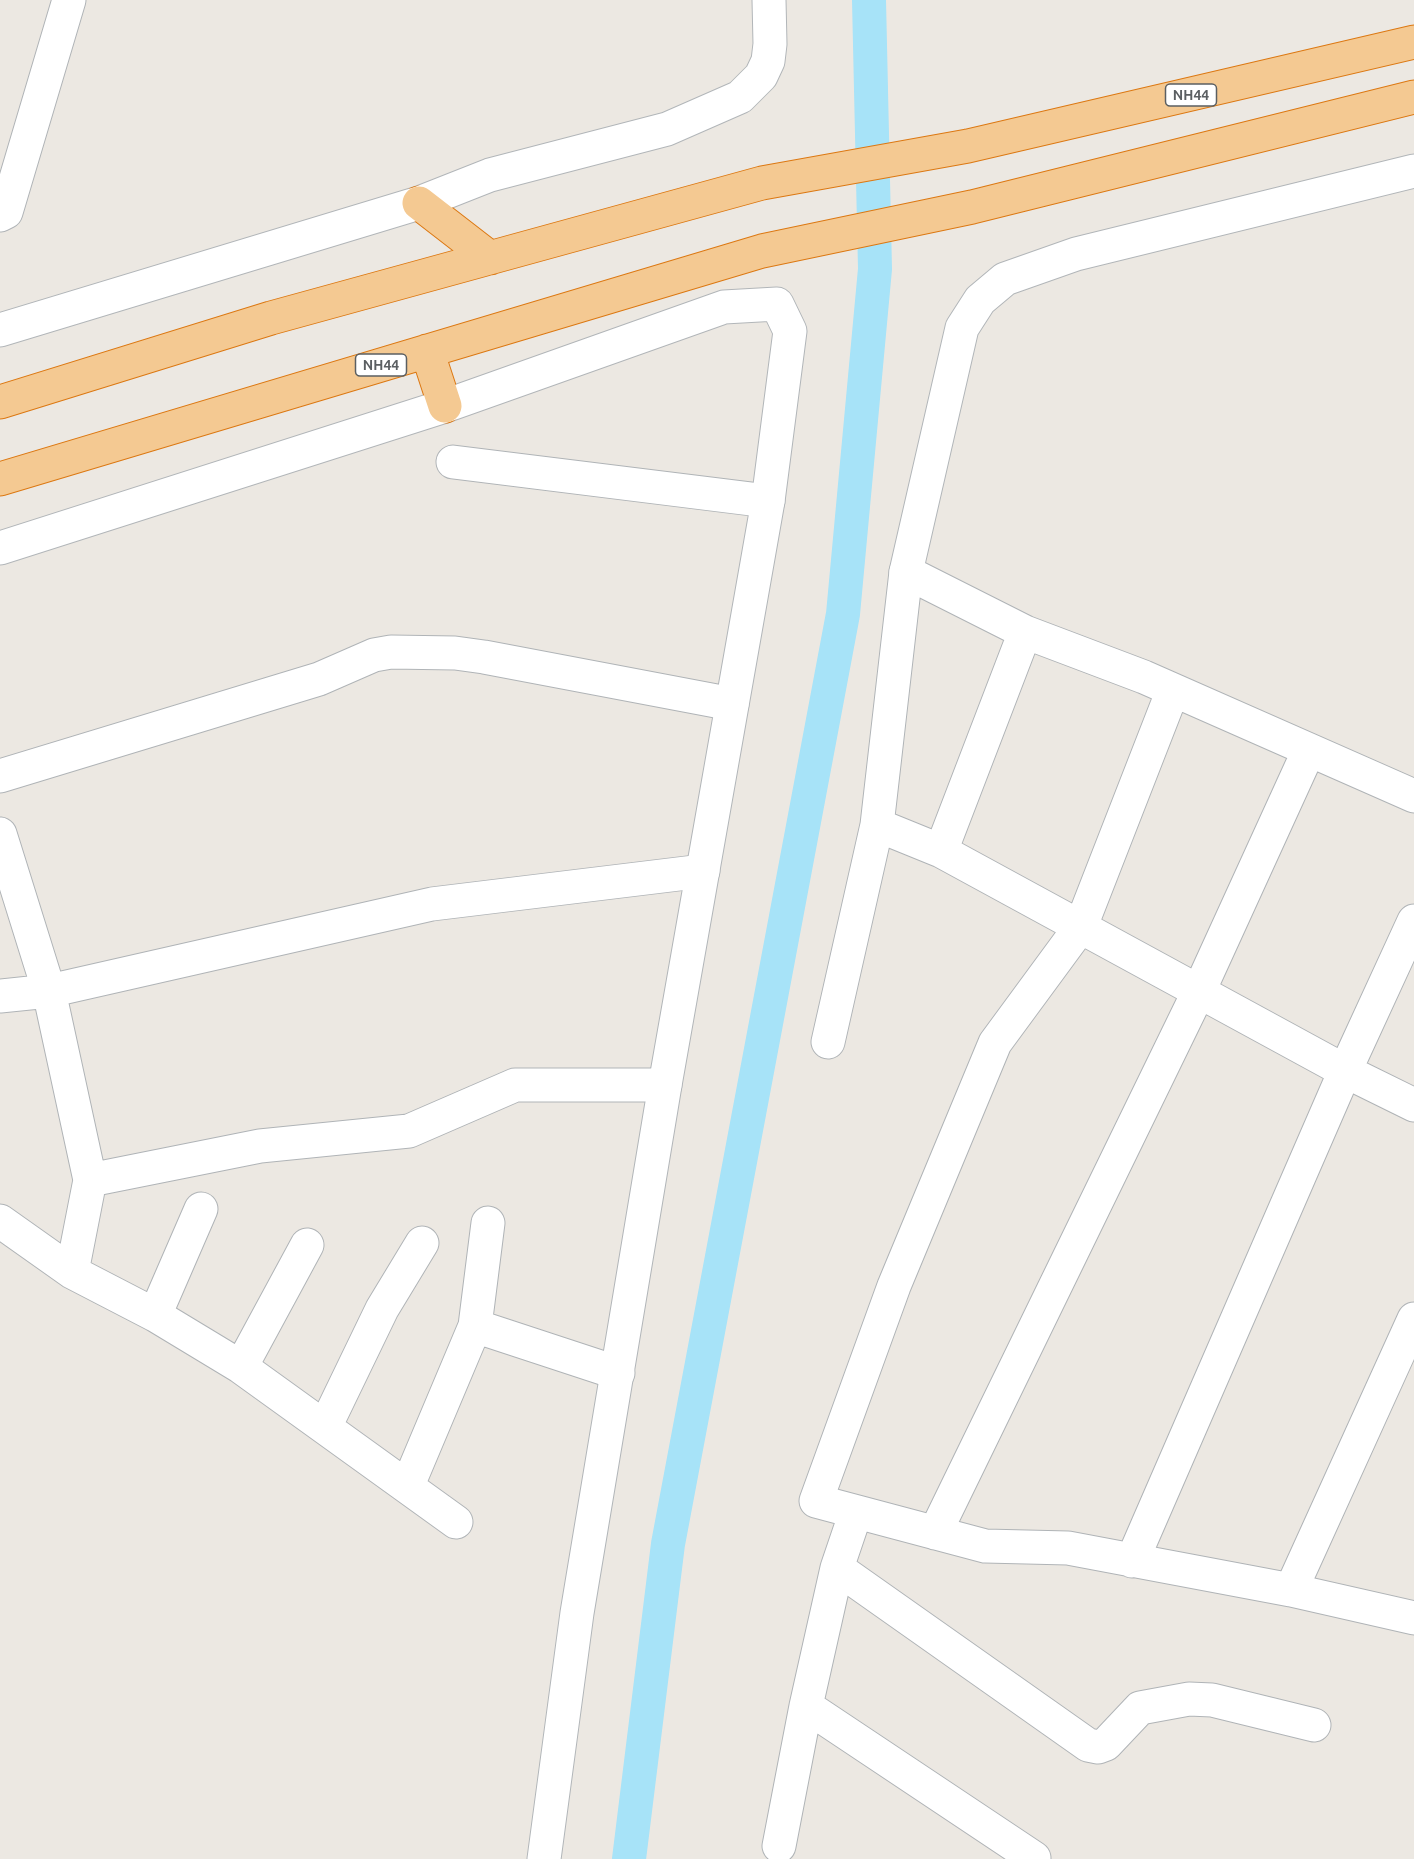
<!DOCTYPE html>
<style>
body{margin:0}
canvas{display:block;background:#ece8e2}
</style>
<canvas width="1414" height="1859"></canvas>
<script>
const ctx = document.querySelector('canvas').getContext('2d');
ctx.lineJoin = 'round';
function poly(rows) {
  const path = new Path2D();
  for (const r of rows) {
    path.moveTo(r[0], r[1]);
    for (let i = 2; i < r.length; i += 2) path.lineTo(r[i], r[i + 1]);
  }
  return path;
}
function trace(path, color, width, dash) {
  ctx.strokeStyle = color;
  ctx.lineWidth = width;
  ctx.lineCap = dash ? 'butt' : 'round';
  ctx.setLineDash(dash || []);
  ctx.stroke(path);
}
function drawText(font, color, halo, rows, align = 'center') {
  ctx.font = font + ' Ubuntu,sans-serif';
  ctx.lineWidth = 4.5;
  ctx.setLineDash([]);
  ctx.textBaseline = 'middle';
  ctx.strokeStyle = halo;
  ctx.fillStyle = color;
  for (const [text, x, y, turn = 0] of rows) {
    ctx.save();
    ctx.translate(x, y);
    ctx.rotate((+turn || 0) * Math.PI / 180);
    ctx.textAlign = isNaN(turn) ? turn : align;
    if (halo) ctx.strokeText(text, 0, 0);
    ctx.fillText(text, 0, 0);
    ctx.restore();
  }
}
const canal = poly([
 [629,1859,668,1544,843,614,875,269,869,0]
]);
const street = poly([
 [0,215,6,212,69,0],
 [453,462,768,501],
 [1173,690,1081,926,995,1043,894,1286,816,1501,985,1546,1068,1548,1291,1590,1414,1618],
 [0,776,319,679,374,655,391,652,455,653,484,657,732,704],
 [877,825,941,851,1345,1071,1414,1105],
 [0,834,49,991,90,1180,72,1272],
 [941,851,1025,632],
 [0,996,49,991,432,904,703,871],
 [828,1042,877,825,906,572,1025,632,1144,677,1414,796],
 [90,1180,260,1146,409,1131,515,1085,665,1085],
 [0,1221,72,1272,155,1315,241,1367,456,1522],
 [155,1315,201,1209],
 [475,1326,618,1373],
 [241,1367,307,1245],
 [325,1427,382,1309,422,1243],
 [408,1485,475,1326,488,1223],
 [856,1512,837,1568,1088,1745,1098,1747,1106,1744,1140,1708,1189,1699,1212,1700,1314,1725],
 [935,1533,1199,991,1309,750],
 [1132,1561,1345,1071,1414,921],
 [1291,1590,1414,1319],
 [806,1706,1034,1858],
 [779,1846,806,1706,837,1568]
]);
const secondary = poly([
 [0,330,419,203,490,175,667,129,740,97,761,76,768,61,770,44,769,0],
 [0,548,445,406,724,307,777,304,790,331,768,501,665,1085,577,1613,544,1859],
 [906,572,962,328,980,300,1005,279,1076,254,1414,171]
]);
const highway = poly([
 [419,203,490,258],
 [427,351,445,406],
 [0,402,271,318,762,183,968,146,1414,42],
 [0,479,762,251,972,207,1414,97]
]);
const shields = [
 [1191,95,51],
 [381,365,51]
];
const shieldNames = [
 ["NH44",1191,95],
 ["NH44",381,365]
];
trace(canal, '#a7e3f8', 34);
trace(street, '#b0b4b7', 35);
trace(secondary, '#b2b6b9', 35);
trace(highway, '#dc7812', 35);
trace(street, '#fff', 33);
trace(secondary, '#fff', 33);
trace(highway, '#f4c992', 33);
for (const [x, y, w] of shields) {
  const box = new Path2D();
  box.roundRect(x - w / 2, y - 11, w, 22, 4.5);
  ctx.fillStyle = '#fff';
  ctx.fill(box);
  trace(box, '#5b5f62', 1.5);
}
drawText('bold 14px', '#5b5f62', null, shieldNames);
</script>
